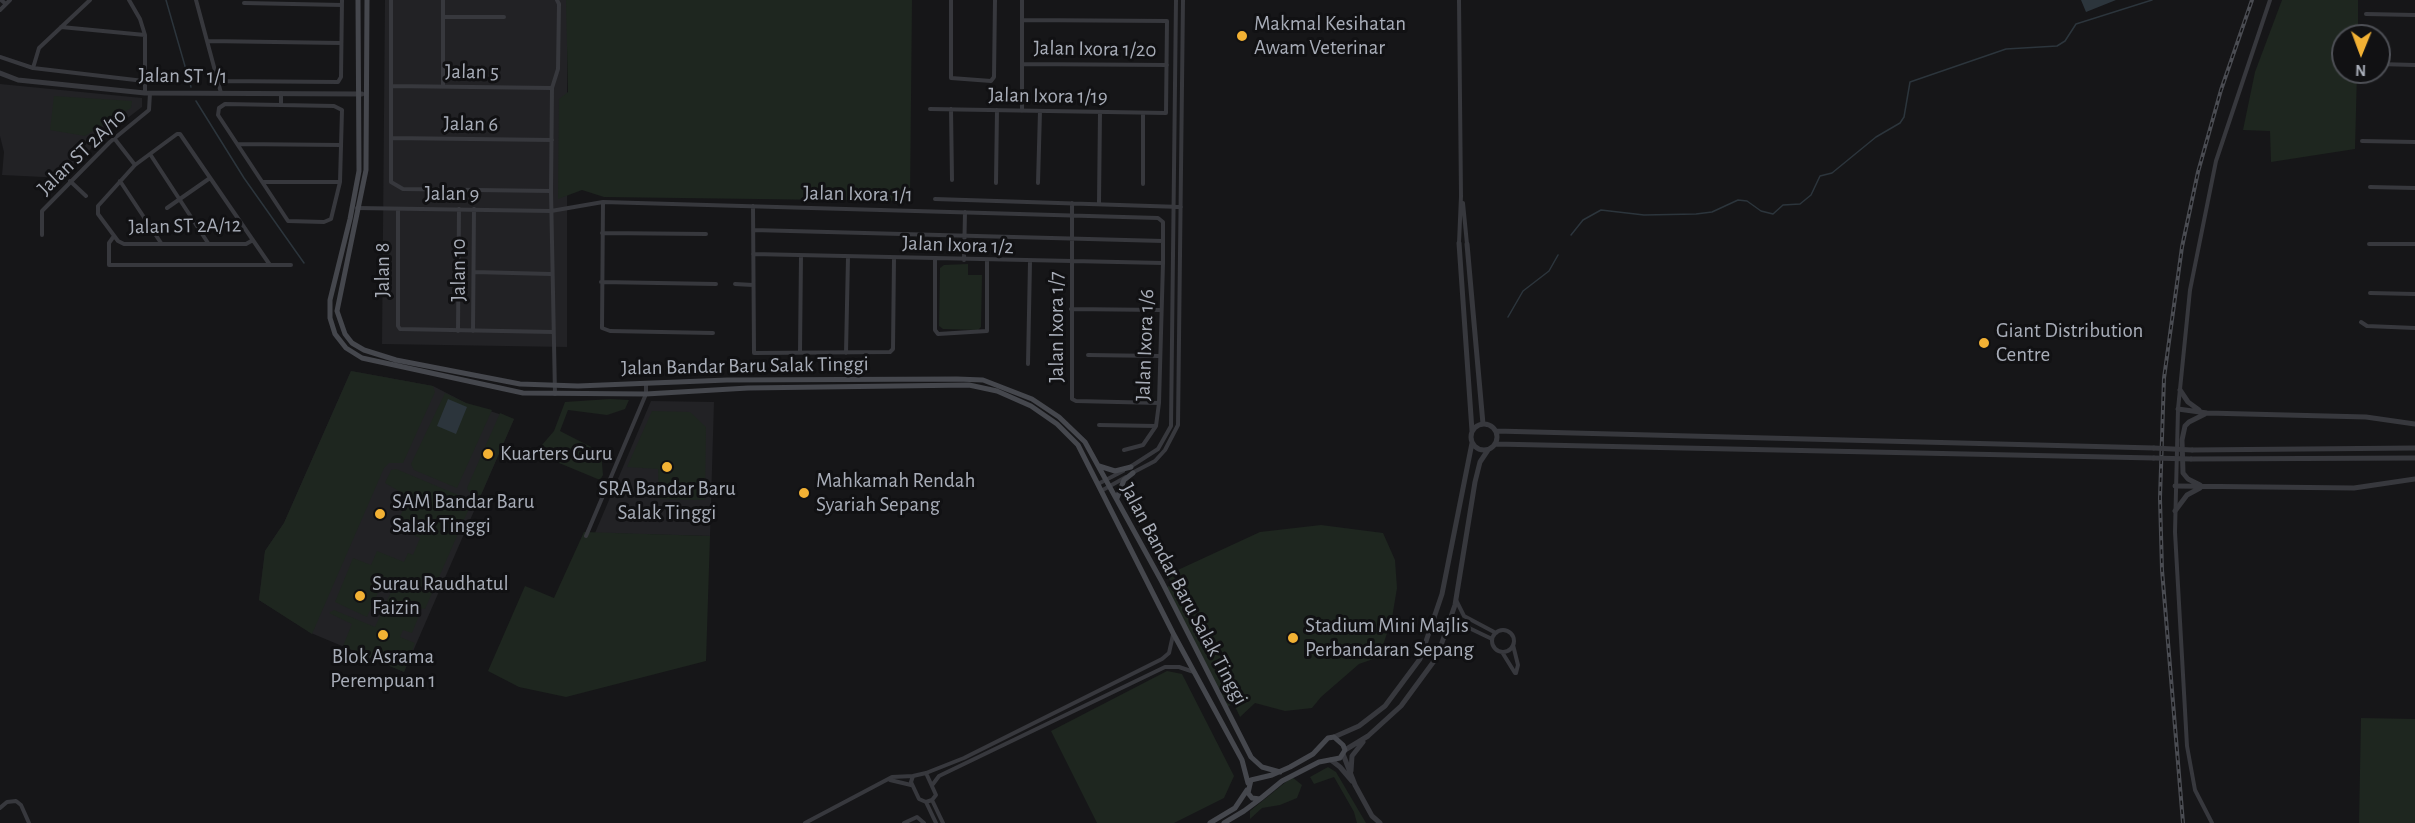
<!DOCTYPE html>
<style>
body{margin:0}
#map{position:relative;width:2415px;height:823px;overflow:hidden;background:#161618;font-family:"Alegreya Sans",sans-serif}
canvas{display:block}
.north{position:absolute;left:2331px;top:24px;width:60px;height:60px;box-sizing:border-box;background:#111113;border:2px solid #4d4f55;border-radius:50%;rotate:181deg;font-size:16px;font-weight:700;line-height:24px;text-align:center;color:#a8adb8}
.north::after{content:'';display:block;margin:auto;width:21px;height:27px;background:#f2b134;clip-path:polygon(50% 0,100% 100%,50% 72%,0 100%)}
</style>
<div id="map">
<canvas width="2415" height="823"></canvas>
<div class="north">N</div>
</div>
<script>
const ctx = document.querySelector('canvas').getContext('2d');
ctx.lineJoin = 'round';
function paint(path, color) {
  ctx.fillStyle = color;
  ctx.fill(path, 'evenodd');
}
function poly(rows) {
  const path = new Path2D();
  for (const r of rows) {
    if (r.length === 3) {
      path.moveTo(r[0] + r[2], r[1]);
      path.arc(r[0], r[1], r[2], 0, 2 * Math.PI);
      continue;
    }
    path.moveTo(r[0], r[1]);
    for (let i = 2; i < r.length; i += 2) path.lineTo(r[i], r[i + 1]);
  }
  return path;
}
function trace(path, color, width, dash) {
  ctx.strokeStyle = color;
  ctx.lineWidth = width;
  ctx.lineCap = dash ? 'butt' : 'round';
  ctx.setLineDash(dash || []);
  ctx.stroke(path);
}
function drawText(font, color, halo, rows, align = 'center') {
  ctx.font = font + ' "Alegreya Sans",sans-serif';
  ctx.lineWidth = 6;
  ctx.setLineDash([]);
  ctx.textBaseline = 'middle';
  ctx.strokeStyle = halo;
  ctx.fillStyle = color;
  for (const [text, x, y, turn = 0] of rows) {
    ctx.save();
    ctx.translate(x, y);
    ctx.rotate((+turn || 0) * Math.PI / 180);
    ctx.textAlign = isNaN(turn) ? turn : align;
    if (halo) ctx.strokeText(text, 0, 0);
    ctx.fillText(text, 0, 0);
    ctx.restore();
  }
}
const built = poly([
 [385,0,567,0,567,347,382,344],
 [0,84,142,98,142,107,100,139,64,178,2,175,4,152,0,136],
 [351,371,433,386,466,403,514,419,404,672,311,633,259,600,265,551,284,523],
 [651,401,714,402,710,536,595,533]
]);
const green = poly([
 [566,0,912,0,910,201,604,197,582,190,558,199,559,99,568,92],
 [2282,0,2358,0,2358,36,2343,36,2343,72,2357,72,2355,149,2271,162,2270,131,2243,130,2255,72],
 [54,96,132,101,131,108,85,136,50,130],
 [968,264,968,275,982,275,981,327,978,330,943,329,939,326,940,268,944,265],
 [351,371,433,386,435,392,403,463,389,463,384,468,312,634,259,600,265,551,284,523],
 [445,393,466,403,492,410,457,488,414,470,411,464],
 [610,399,629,400,625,409,607,415,568,410,560,431,601,452,603,475,600,480,535,453,554,431,565,402],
 [652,411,690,412,706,427,705,500,659,499,658,469,627,467],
 [500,413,514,419,480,497,469,492,467,488],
 [396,469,470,500,471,504,425,609,422,608,412,633,403,630,400,637,415,643,404,672,343,646,352,624,329,613,334,610,375,627,391,592,380,588,367,617,335,602,353,558,371,565,377,551,404,562,408,553,413,555,420,538,395,527,409,497,385,483,391,470],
 [1321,525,1383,533,1395,560,1397,588,1392,618,1379,657,1359,664,1321,697,1312,708,1285,711,1255,703,1240,717,1233,702,1228,707,1219,691,1167,587,1172,584,1167,575,1260,532],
 [584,532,710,536,706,661,566,697,519,687,488,671,525,586,554,598],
 [1167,671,1182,674,1234,776,1224,798,1174,823,1097,823,1051,731],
 [2361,718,2415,719,2415,823,2359,823],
 [1328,767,1336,772,1366,823,1357,823,1354,812,1334,777,1314,784,1310,777],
 [1292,777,1302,785,1297,798,1280,805,1262,808,1250,819,1250,811]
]);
const water = poly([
 [2081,0,2116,0,2086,12],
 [448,399,467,407,456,434,437,426]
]);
const stream = poly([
 [166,0,191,87],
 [196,101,244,178,304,263],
 [1571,235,1583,220,1601,210,1644,215,1696,214,1712,212,1738,200,1747,201,1761,211,1773,214,1783,205,1800,204,1811,195,1820,176,1832,173,1876,137,1900,123,1904,117,1910,82,2006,49,2057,46,2065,41,2076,24,2152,0],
 [1508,317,1523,291,1549,271,1558,255]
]);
const minor = poly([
 [1,0,6,4],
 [129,0,140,19,145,35,145,93],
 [196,0,221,93],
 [391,0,391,182,403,189,551,191],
 [443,0,443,86],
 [951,0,951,78,991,81,994,77,995,0],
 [1459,0,1461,196,1459,243],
 [244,3,342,5],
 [0,10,10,0],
 [2366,14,2415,15],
 [443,17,504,17],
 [61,27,145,35],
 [208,41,341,43],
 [0,57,33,68,144,81],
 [1022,64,1167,65],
 [2379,64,2415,65],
 [33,68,39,48,90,0],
 [219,81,338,82,341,77,342,0],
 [391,86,552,88],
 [281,105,334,106,342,110,340,182,331,219,324,222,288,221,218,115,219,108,225,104,281,105,281,93],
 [930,109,1166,113,1167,21,1023,20],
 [951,109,952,180],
 [1022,111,1022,0],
 [1143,113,1143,184],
 [114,138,135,165],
 [391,138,552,140],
 [2362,141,2415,142],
 [238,144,341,145],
 [150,154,208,243],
 [70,181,86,196],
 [120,181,161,243],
 [263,182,340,182],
 [996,183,997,110],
 [1038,183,1040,111],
 [2370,187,2415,188],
 [935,199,1181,207],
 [603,202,602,328,610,331,713,333],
 [1072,203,1072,399,1076,401,1159,403],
 [1099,203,1100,112],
 [1463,203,1467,244],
 [753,206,754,353,890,352,893,349,894,258],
 [167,208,210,178],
 [357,208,551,211,603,202,1158,218,1163,222,1163,263,1159,403,1156,426,1143,445,1124,450],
 [398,209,398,326,400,329,553,332],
 [753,230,1163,241],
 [602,233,706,234],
 [42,235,42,211,110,142,149,110,150,93],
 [114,236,109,243,109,265,291,265],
 [253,240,246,244,124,244,118,241,98,214,98,206,135,165,177,134,180,134,270,265],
 [2369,244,2415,244],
 [753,254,1163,263],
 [935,259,935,330,938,334,987,331,987,261],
 [964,260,965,212],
 [474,272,551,274],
 [601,282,716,284],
 [735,284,753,285],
 [2370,293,2415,294],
 [1071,309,1160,310],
 [2361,322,2367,326,2415,328],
 [458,331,459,209],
 [473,331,474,209],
 [800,352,801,256],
 [846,353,848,257],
 [1088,355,1159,356],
 [1028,364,1030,262],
 [555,394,551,191,552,88,558,69,559,4,557,0],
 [1099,425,1156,426],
 [1130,467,1158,449,1171,426,1176,0],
 [1132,473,1155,461,1165,450,1178,425,1183,0],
 [1098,484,1123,471],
 [1101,491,1126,477],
 [586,536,646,394,646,385],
 [1456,600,1464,616,1496,633],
 [1503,641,11],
 [1445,635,1456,628,1467,627,1492,639],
 [1513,645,1518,665,1516,673],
 [1502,652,1515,673],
 [926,773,964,758,1162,659,1169,653,1173,635],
 [926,773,936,795,932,800,926,802,919,799,911,782,913,776,926,773],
 [890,780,911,785],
 [933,784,939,776,1165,667,1179,667,1194,672],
 [932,800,943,823],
 [926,802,936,823],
 [0,808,7,802,16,801,21,805,29,823],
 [805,823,892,777,913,776],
 [904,823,917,817,924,823],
 [2212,823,2195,790,2187,746,2175,532,2178,409,2190,290,2216,161,2270,0]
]);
const tertiary = poly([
 [0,73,18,80,145,93,362,94],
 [1459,243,1472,431],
 [1467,244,1483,424],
 [2180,390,2188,402,2199,410],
 [2178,409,2207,413,2366,417,2415,424],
 [1484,437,13],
 [1496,431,2154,448],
 [1495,444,2154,458],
 [2192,450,2415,448],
 [2191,459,2415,458],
 [2200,485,2188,479,2183,473,2182,440,2185,426,2189,422,2205,414],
 [2175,486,2354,488,2415,479],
 [2175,511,2187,495,2200,488],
 [1334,737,1359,726,1385,706,1420,659,1442,594,1472,443],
 [1345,750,1368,736,1401,706,1437,657,1455,605,1475,482,1480,462,1488,450],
 [1343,754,1355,785,1372,816,1380,823],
 [1331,760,1340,767,1352,781],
 [1351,771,1352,756,1363,742]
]);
const secondary = poly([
 [358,0,359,171,350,219,330,300,330,318,335,334,346,348,362,358,523,393,646,394,748,388,969,385,997,391,1031,406,1057,424,1078,445,1173,633,1242,760,1248,783],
 [367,0,366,170,337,311,345,334,352,343,364,350,396,360,520,384,578,386,727,380,957,379,983,380,1032,399,1059,417,1085,442,1162,582,1251,757,1262,767,1280,772],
 [1099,466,1115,471,1131,467],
 [1117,498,1124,480,1133,473],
 [1210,823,1235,808,1247,790],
 [1224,823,1244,811,1260,799,1282,781,1319,762,1340,758,1345,750,1343,745,1334,737,1328,738,1313,754,1290,767,1272,775,1251,780,1248,793,1252,798,1260,799]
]);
const rail = poly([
 [2183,823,2162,570,2160,498,2164,378,2182,247,2198,172,2221,90,2252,0]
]);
const tertiaryBridge = poly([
 [2154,448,2192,450],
 [2154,458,2191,459]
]);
const markers = [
 [1242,36,6,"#f2b134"],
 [1984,343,6,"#f2b134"],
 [488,454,6,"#f2b134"],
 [667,467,6,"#f2b134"],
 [804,493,6,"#f2b134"],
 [380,514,6,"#f2b134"],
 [360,596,6,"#f2b134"],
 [383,635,6,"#f2b134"],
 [1293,638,6,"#f2b134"]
];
const poiNames = [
 ["Makmal Kesihatan",1254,24],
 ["Awam Veterinar",1254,48],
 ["Giant Distribution",1996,331],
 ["Centre",1996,355],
 ["Kuarters Guru",500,454],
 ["Mahkamah Rendah",816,481],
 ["Syariah Sepang",816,505],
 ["SRA Bandar Baru",667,489,"center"],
 ["Salak Tinggi",667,513,"center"],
 ["SAM Bandar Baru",392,502],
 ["Salak Tinggi",392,526],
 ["Surau Raudhatul",372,584],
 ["Faizin",372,608],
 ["Stadium Mini Majlis",1305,626],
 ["Perbandaran Sepang",1305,650],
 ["Blok Asrama",383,657,"center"],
 ["Perempuan 1",383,681,"center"]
];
const streetNames = [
 ["Jalan Ixora 1/20",1095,49,1],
 ["Jalan 5",472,72,1],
 ["Jalan ST 1/1",183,76,1],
 ["Jalan Ixora 1/19",1048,96,1],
 ["Jalan 6",471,124,1],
 ["Jalan ST 2A/10",82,152,-44],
 ["Jalan 9",452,194],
 ["Jalan Ixora 1/1",858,194,1],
 ["Jalan ST 2A/12",185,226,-1],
 ["Jalan Ixora 1/2",958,245,2],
 ["Jalan 8",383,270,-90],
 ["Jalan 10",459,270,-90],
 ["Jalan Ixora 1/7",1057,327,-90],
 ["Jalan Ixora 1/6",1145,345,-88],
 ["Jalan Bandar Baru Salak Tinggi",745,366,-1],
 ["Jalan Bandar Baru Salak Tinggi",1184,594,62]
];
paint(built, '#222225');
paint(green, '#1e261f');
paint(water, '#2c353c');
trace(stream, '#2c353c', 1.5);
trace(minor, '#37383d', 4);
trace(tertiary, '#37383d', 5);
trace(secondary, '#45474d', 5);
trace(rail, '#4a4c52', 4);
trace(rail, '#111113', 1.5, [4.5]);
trace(tertiaryBridge, '#37383d', 5);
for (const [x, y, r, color] of markers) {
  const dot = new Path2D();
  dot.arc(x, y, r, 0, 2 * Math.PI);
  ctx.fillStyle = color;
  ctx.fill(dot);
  trace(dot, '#111113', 2);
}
drawText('21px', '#a8adb8', '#111113', poiNames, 'left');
drawText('21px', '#a8adb8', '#111113', streetNames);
</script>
